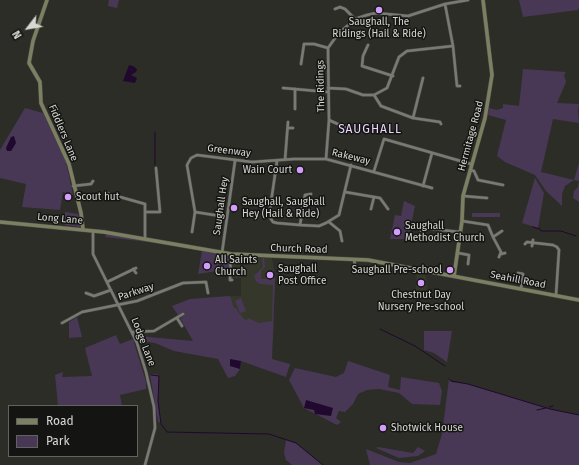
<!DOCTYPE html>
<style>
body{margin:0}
#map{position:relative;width:579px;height:465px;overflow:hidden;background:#2c2d27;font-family:"Fira Sans",sans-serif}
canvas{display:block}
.legend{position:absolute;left:8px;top:405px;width:130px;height:52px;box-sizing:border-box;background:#141512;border:1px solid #62635f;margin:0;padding:5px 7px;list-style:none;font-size:12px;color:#d7d7d3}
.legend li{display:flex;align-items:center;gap:8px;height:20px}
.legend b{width:20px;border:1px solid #62635f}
.north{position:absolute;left:8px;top:8px;width:40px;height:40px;-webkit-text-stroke:3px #141512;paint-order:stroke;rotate:239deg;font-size:11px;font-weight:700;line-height:16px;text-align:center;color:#d7d7d3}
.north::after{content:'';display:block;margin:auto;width:14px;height:18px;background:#d7d7d3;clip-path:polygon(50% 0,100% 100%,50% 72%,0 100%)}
</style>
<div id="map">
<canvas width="579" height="465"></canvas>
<ul class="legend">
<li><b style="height:5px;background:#7c7f61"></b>Road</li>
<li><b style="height:11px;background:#483855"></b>Park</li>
</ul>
<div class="north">N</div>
</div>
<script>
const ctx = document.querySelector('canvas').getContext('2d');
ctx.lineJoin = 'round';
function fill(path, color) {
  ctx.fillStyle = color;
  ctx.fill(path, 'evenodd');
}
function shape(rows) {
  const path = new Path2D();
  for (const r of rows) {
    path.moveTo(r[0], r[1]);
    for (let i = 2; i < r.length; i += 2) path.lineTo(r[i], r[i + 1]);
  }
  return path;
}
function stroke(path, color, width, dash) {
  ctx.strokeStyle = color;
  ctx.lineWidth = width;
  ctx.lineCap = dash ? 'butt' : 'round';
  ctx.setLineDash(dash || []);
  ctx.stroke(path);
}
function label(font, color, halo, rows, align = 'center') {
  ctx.font = font + ' "Fira Sans",sans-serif';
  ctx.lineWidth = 3;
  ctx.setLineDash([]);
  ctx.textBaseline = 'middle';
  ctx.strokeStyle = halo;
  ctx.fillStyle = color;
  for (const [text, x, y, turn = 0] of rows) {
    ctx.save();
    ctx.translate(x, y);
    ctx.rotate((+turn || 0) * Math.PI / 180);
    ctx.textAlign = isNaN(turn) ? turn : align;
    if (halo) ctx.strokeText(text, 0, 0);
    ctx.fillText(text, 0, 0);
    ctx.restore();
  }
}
fill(shape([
 [232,256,272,258,275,279,273,342,210,297,241,296,241,278,232,278],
 [417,271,426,273,427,291,420,292,420,297,415,296]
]), '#35372b');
fill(shape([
 [109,0,119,0,117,8,108,6],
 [519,0,579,0,579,8,578,10,523,17],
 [523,69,566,72,564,75,566,82,557,103,579,104,578,110,579,123,553,119,541,172,574,180,579,163,579,202,573,198,574,191,578,187,579,181,574,180,565,186,562,194,562,206,546,191,535,175,505,162,497,156,506,120,488,115,489,108,497,110,503,108,503,104,519,106],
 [25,108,43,113,66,162,73,195,63,192,60,210,22,207,26,184,0,178,0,150],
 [535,178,544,193,538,228,522,223],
 [404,201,415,206,408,239,390,239,395,215,401,216],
 [65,212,78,214,81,226,79,227,65,225],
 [472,213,500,213,500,217,472,217],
 [106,235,120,235,165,244,105,237],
 [202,251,229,255,229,269,198,274],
 [264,258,265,267,261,271,261,279,274,279,272,258,275,279,272,359,290,364,286,377,241,361,240,369,235,376,228,378,218,359,174,351,155,343,137,340,138,336,193,341,180,318,184,316,182,313,178,315,172,306,190,299,230,296,234,308,236,308,239,313,246,321,248,318,259,323,272,321,273,285,260,284,256,281,254,276,263,267,262,259],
 [241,298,246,311,240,313,235,301],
 [77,317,82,337,69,338,69,322],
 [424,331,452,331,447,362,434,353,424,350],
 [116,335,120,344,133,339,146,382,146,389,120,395,122,406,58,406,55,375,63,372,62,377,92,376,85,348],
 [348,361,390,375,388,387,400,390,401,377,439,383,442,391,440,405,412,404,399,393,379,389,367,390,358,394,353,404,345,412,339,411,336,418,341,422,337,425,304,408,289,380,295,368,336,377,344,373],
 [156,374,159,376,158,401,161,424,158,421,150,375],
 [449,379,451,382,468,384,550,409,579,415,579,465,370,465,366,449,399,462,410,463,436,454,442,434],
 [286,440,296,443,323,465,292,465,286,460,284,453],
 [378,447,413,453,418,447,425,451,418,456,399,458,376,448]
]), '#483855');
fill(shape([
 [129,65,133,66,137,69,136,72,131,75,137,78,135,83,123,81],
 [14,136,16,143,11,151,7,151,6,148,11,137],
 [230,359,241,361,240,369,230,366],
 [306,400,333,408,331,416,315,414,314,410,304,408]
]), '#20082f');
stroke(shape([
 [155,132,155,165],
 [533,227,540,229,541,231,561,231,576,236],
 [380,329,415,346,445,366],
 [151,375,159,376,158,401,161,424,167,432,269,434,296,443,323,465],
 [449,379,451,381,468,384,550,409,579,415],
 [549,407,553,406],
 [537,410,546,408]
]), '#20082f', 1);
const street = shape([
 [445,4,453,46,457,86,460,86],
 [335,9,340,7,345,9,355,19],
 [368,45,363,56,362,66,393,76],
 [301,64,304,44,314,44,328,48],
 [283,88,328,92],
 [328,88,346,89,363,95,374,95,387,88,399,57,407,51,453,46],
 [295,89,295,109],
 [374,95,381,106,413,118,440,122,441,124],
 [413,118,423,78],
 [329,120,355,132,357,130],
 [288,128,293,128],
 [326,159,329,120,328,48,338,34,355,19,367,15,376,13,408,16,445,4,468,0],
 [285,160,288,122],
 [277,161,269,216,273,222,277,223,300,225,319,226,326,223,339,215,351,165],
 [470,170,474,171,478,180,503,185],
 [374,171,384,139,471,164],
 [73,186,91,184,93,181],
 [423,186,432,153],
 [345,192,380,198,388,209],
 [106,193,145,204,145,238],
 [463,196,487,198],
 [371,209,374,197],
 [146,212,160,212,156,168],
 [195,212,227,217],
 [462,221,488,225,493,237,502,231],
 [329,222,340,231,342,241],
 [300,225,305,195,311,194],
 [93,231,93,254,137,343,146,372,154,407,155,428,145,465],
 [192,232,195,212,187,165,191,158,197,155,252,162,294,159,326,159,432,188],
 [421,233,422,228,460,232],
 [493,237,501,252,499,257],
 [525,244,527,242,553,245,557,247,559,250,556,295],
 [532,246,533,240],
 [222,253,235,161],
 [458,253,469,255,468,264],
 [231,254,230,280,232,280],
 [501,254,505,253],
 [354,260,356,269],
 [133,269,136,273],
 [518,273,523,274,521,289],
 [107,282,136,268],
 [86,293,94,296,111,290],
 [177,318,182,326],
 [62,323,82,312,137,301,183,283,206,282,208,293],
 [132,332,154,331,183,314]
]);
const secondary = shape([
 [47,0,33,41,29,63,40,82,41,103,69,164,81,213,83,229],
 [0,222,104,232,231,254,368,260,579,300],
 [454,276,462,221,463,196,485,118,492,75,483,0]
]);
stroke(street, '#4b4b47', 3.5);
stroke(secondary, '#4b4b47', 4.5);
stroke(street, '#797a73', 2.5);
stroke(secondary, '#7c7f61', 3.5);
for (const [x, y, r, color] of [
 [379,10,4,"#d39cfd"],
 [300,170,4,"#d39cfd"],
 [68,197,4,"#d39cfd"],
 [234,208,4,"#d39cfd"],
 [397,232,4,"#d39cfd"],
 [207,266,4,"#d39cfd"],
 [450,270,4,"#d39cfd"],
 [270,275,4,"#d39cfd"],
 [421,283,4,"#d39cfd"],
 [383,428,4,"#d39cfd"]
]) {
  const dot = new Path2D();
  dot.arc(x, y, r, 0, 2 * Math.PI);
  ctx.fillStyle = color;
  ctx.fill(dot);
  stroke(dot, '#141512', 1.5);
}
label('10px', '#d7d7d3', '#141512', [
 ["Saughall, The",379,22,"center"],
 ["Ridings (Hail & Ride)",379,34,"center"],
 ["Wain Court",292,170,"right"],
 ["Scout hut",76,197],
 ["Saughall, Saughall",242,202],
 ["Hey (Hail & Ride)",242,214],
 ["Saughall",405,226],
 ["Methodist Church",405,238],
 ["All Saints",215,260],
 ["Church",215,272],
 ["Saughall",278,269],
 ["Post Office",278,281],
 ["Saughall Pre-school",442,270,"right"],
 ["Chestnut Day",421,295,"center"],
 ["Nursery Pre-school",421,307,"center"],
 ["Shotwick House",391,428]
], 'left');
label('10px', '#d7d7d3', '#141512', [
 ["The Ridings",321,86,-91],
 ["Fiddlers Lane",63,133,67],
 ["Hermitage Road",471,136,-75],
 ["Greenway",229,151,7],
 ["Rakeway",351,157,14],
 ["Saughall Hey",221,206,-82],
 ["Long Lane",60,219,5],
 ["Church Road",299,249,2],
 ["Seahill Road",518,280,11],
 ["Parkway",136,292,-18],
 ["Lodge Lane",143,342,69]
]);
ctx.letterSpacing = '1px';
label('12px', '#ecd6ff', '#141512', [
 ["SAUGHALL",370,130]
]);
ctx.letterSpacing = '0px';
</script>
